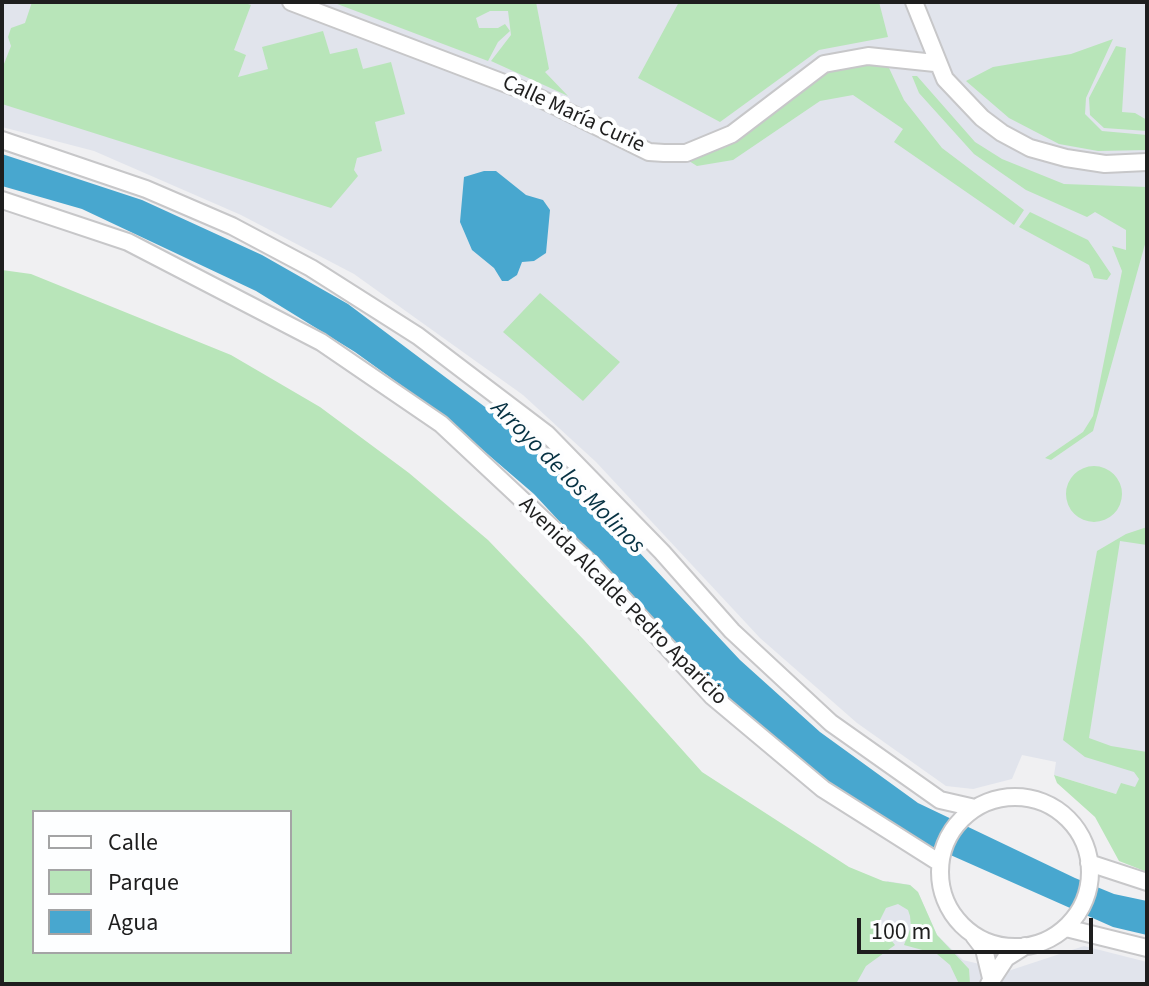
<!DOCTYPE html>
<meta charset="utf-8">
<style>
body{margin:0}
#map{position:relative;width:1149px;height:986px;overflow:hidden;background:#f0f0f2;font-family:"Source Sans 3",sans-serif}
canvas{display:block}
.frame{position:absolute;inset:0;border:4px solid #1e1e1e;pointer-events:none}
.legend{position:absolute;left:32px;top:810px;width:260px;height:144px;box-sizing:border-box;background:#fdfeff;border:2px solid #a4a4a5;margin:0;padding:10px 14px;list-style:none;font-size:24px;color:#1e1e1e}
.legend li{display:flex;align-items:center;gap:16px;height:40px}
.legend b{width:40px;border:2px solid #a4a4a5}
.scale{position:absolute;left:857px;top:918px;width:236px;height:36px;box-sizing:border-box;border:4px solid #1e1e1e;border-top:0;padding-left:10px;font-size:24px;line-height:28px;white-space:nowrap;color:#1e1e1e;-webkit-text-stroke:6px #fdfeff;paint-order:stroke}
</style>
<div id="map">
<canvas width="1149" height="986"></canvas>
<div class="frame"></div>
<ul class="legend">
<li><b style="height:10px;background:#fff"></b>Calle</li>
<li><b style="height:22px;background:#b8e5b9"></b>Parque</li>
<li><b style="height:22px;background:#48a7cf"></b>Agua</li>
</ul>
<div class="scale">100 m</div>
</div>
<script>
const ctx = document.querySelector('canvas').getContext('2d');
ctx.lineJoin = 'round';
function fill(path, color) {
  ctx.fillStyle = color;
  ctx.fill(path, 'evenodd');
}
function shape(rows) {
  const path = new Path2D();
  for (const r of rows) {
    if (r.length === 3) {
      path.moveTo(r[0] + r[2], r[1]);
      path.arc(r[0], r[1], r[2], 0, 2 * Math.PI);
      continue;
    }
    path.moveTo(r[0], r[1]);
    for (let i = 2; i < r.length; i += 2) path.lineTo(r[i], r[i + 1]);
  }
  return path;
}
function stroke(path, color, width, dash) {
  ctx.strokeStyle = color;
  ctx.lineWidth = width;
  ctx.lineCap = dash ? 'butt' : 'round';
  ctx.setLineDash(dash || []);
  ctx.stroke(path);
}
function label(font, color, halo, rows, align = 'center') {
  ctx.font = font + ' "Source Sans 3",sans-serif';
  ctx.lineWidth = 8;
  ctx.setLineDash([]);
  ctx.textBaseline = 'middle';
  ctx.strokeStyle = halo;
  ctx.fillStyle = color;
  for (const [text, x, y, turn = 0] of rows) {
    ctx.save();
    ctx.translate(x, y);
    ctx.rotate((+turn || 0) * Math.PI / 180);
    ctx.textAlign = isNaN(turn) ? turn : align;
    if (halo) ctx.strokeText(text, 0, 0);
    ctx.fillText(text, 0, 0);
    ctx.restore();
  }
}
fill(shape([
 [2,2,1147,2,1147,793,1122,784,1116,794,1054,775,1056,762,1022,755,1012,779,973,789,946,786,857,723,760,638,596,462,523,395,354,274,241,215,94,151,2,127],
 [887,881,910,885,918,892,937,935,963,960,1008,971,1084,946,1147,962,1147,984,856,984]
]), '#e1e4ec');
fill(shape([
 [32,2,242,2,251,5,234,50,246,55,238,77,268,69,262,47,323,31,330,54,357,48,363,69,391,62,405,114,375,122,382,151,357,158,354,170,358,176,331,208,2,104,2,69,11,46,8,37,11,28,25,23],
 [332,2,536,2,549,69,545,72,568,96,491,61,511,35,508,11,490,11,476,18,479,28,498,28,505,24,510,31,498,42,488,61],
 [679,2,879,2,888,37,819,50,720,122,638,78],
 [1113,39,1086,98,1085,114,1102,131,1147,135,1147,150,1098,151,1059,144,1009,118,966,81,993,67,1071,54],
 [1116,46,1126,48,1122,112,1135,113,1147,120,1147,131,1104,128,1090,115,1089,98],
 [871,63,889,68,904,100,942,148,1024,210,1014,225,894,142,903,129,853,95,820,101,733,160,697,166,689,161,726,147,745,135,828,72,848,65],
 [912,76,917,76,975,142,1002,159,1064,184,1147,187,1147,237,1093,431,1051,460,1045,458,1083,432,1093,416,1122,271,1112,246,1126,250,1126,230,1095,212,1087,217,1026,190,974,154,919,93],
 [1030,212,1088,240,1111,274,1107,280,1094,278,1089,265,1019,227],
 [2,270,31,274,231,355,320,407,409,473,488,540,584,640,702,772,849,867,883,881,910,885,918,892,937,935,969,969,970,984,959,984,950,965,937,954,904,945,911,927,910,916,908,910,898,904,886,908,878,924,895,945,866,966,856,984,2,984],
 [34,812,290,812,290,952,34,952],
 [540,293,620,362,583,401,503,332],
 [1094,494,28],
 [1147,527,1147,545,1120,541,1089,738,1111,746,1147,752,1147,872,1119,861,1095,817,1057,783,1054,775,1116,794,1121,783,1135,787,1139,779,1134,772,1085,757,1063,740,1097,551,1126,534]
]), '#b8e5b9');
fill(shape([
 [2,154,142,200,262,255,348,304,513,428,608,519,740,660,820,732,918,803,1075,878,1114,894,1147,901,1147,935,1113,927,894,830,843,795,760,729,677,648,534,494,441,414,355,352,256,291,82,209,2,186],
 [484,171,496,171,526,195,543,200,550,210,546,253,534,261,522,262,517,275,508,281,502,281,494,268,472,250,460,222,464,177]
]), '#48a7cf');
const tertiary = shape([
 [291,2,525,91,649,152,664,153,686,153,732,134,824,64,868,56,935,63],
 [914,2,945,79,982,118,1002,133,1030,148,1066,158,1105,164,1147,162],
 [2,140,146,189,232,226,311,268,418,336,547,434,662,552,732,631,831,723,940,800,975,808],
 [2,200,128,242,321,342,441,424,594,567,712,696,823,789,940,863],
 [1015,872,75],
 [1089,863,1147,882],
 [1066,928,1147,948],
 [974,936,984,949,991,978],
 [989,984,1006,958,1025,946]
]);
stroke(tertiary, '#c7c7c9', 20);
stroke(tertiary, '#fff', 16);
label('22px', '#1e1e1e', '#fdfeff', [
 ["Calle María Curie",573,115,25],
 ["Avenida Alcalde Pedro Aparicio",622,602,45]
]);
label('italic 24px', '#063243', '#fdfeff', [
 ["Arroyo de los Molinos",567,478,45]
]);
</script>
